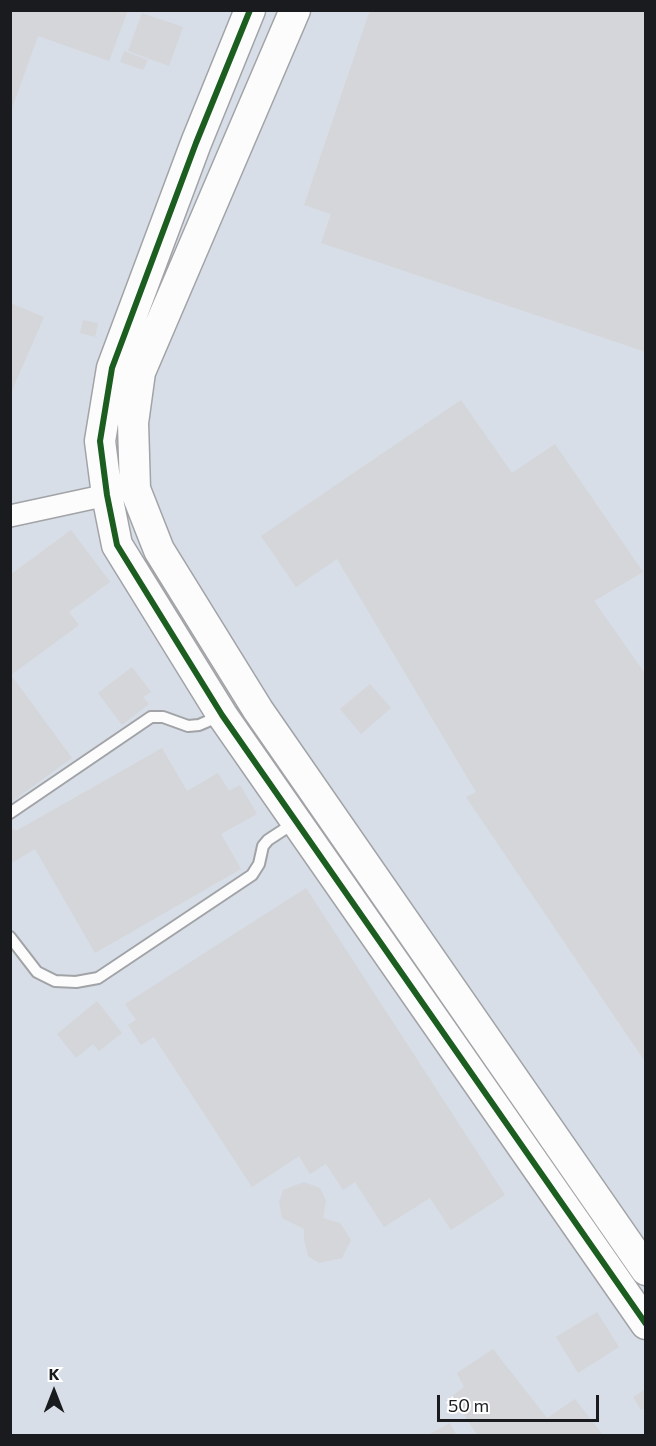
<!DOCTYPE html>
<style>
body{margin:0}
#map{position:relative;width:656px;height:1446px;overflow:hidden;background:#eaedf1;font-family:Commissioner,sans-serif}
canvas{display:block}
.frame{position:absolute;inset:0;border:12px solid #1a1b1e;pointer-events:none}
.north{position:absolute;left:24px;top:1362px;width:60px;height:60px;-webkit-text-stroke:4px #fff;paint-order:stroke;rotate:0deg;font-size:16px;font-weight:700;line-height:24px;text-align:center;color:#1a1b1e}
.north::after{content:'';display:block;margin:auto;width:21px;height:27px;background:#1a1b1e;clip-path:polygon(50% 0,100% 100%,50% 72%,0 100%)}
.scale{position:absolute;left:437px;top:1395px;width:162px;height:27px;box-sizing:border-box;border:3px solid #1a1b1e;border-top:0;padding-left:8px;font-size:18px;line-height:21px;white-space:nowrap;color:#1a1b1e;-webkit-text-stroke:4px #fff;paint-order:stroke}
</style>
<div id="map">
<canvas width="656" height="1446"></canvas>
<div class="frame"></div>
<div class="north">K</div>
<div class="scale">50 m</div>
</div>
<script>
const ctx = document.querySelector('canvas').getContext('2d');
ctx.lineJoin = 'round';
function fill(path, color) {
  ctx.fillStyle = color;
  ctx.fill(path, 'evenodd');
}
function shape(rows) {
  const path = new Path2D();
  for (const r of rows) {
    path.moveTo(r[0], r[1]);
    for (let i = 2; i < r.length; i += 2) path.lineTo(r[i], r[i + 1]);
  }
  return path;
}
function stroke(path, color, width, dash) {
  ctx.strokeStyle = color;
  ctx.lineWidth = width;
  ctx.lineCap = dash ? 'butt' : 'round';
  ctx.setLineDash(dash || []);
  ctx.stroke(path);
}
fill(shape([
 [11,11,645,11,645,1435,11,1435]
]), '#d7dee7');
fill(shape([
 [10,10,128,10,109,61,38,36,11,111],
 [370,10,646,10,646,352,321,243,331,214,304,205],
 [142,13,183,27,169,66,128,51],
 [124,51,148,60,143,70,120,62],
 [10,303,44,317,10,395],
 [83,320,98,323,95,337,80,333],
 [461,400,512,473,555,444,643,572,594,601,646,675,646,1063,466,797,476,792,337,559,296,587,261,536],
 [71,530,110,582,69,612,79,625,11,675,72,758,10,803,10,575],
 [132,667,151,692,143,697,149,704,122,725,98,693],
 [370,684,391,708,361,734,340,709],
 [162,748,187,791,218,773,229,791,240,785,257,814,221,834,241,869,95,953,35,849,10,864,10,831,14,829,16,831],
 [306,888,505,1195,451,1230,430,1198,384,1227,355,1182,343,1190,326,1164,310,1174,299,1156,252,1187,154,1037,141,1045,128,1025,136,1020,125,1004],
 [97,1001,122,1033,99,1051,93,1044,76,1058,57,1034],
 [304,1182,320,1188,326,1201,323,1218,340,1223,351,1240,342,1258,319,1263,308,1256,304,1240,304,1229,282,1218,279,1202,283,1190],
 [597,1312,619,1347,578,1373,556,1337],
 [493,1349,547,1418,575,1399,602,1434,600,1436,478,1436,452,1396,464,1387,457,1373],
 [646,1389,646,1407,641,1410,633,1397],
 [450,1423,457,1436,426,1436]
]), '#d5d6da');
const lane = shape([
 [10,813,151,717,163,717,188,726,199,725,220,716],
 [10,937,37,972,55,981,76,982,98,978,252,875,259,864,263,846,268,840,294,823]
]);
const street = shape([
 [10,516,107,495]
]);
const secondary = shape([
 [250,10,196,143,112,368,100,441,107,495,117,545,222,715,646,1324],
 [295,10,140,372,133,423,135,489,159,550,258,710,646,1270]
]);
stroke(lane, '#a1a3a6', 14);
stroke(street, '#a1a3a6', 24);
stroke(secondary, '#a1a3a6', 33);
stroke(lane, '#fcfcfd', 10);
stroke(street, '#fcfcfd', 21);
stroke(secondary, '#fcfcfd', 30);
stroke(shape([
 [250,10,196,143,112,368,100,441,107,495,117,545,222,715,646,1324]
]), '#1b5e20', 6);
</script>
